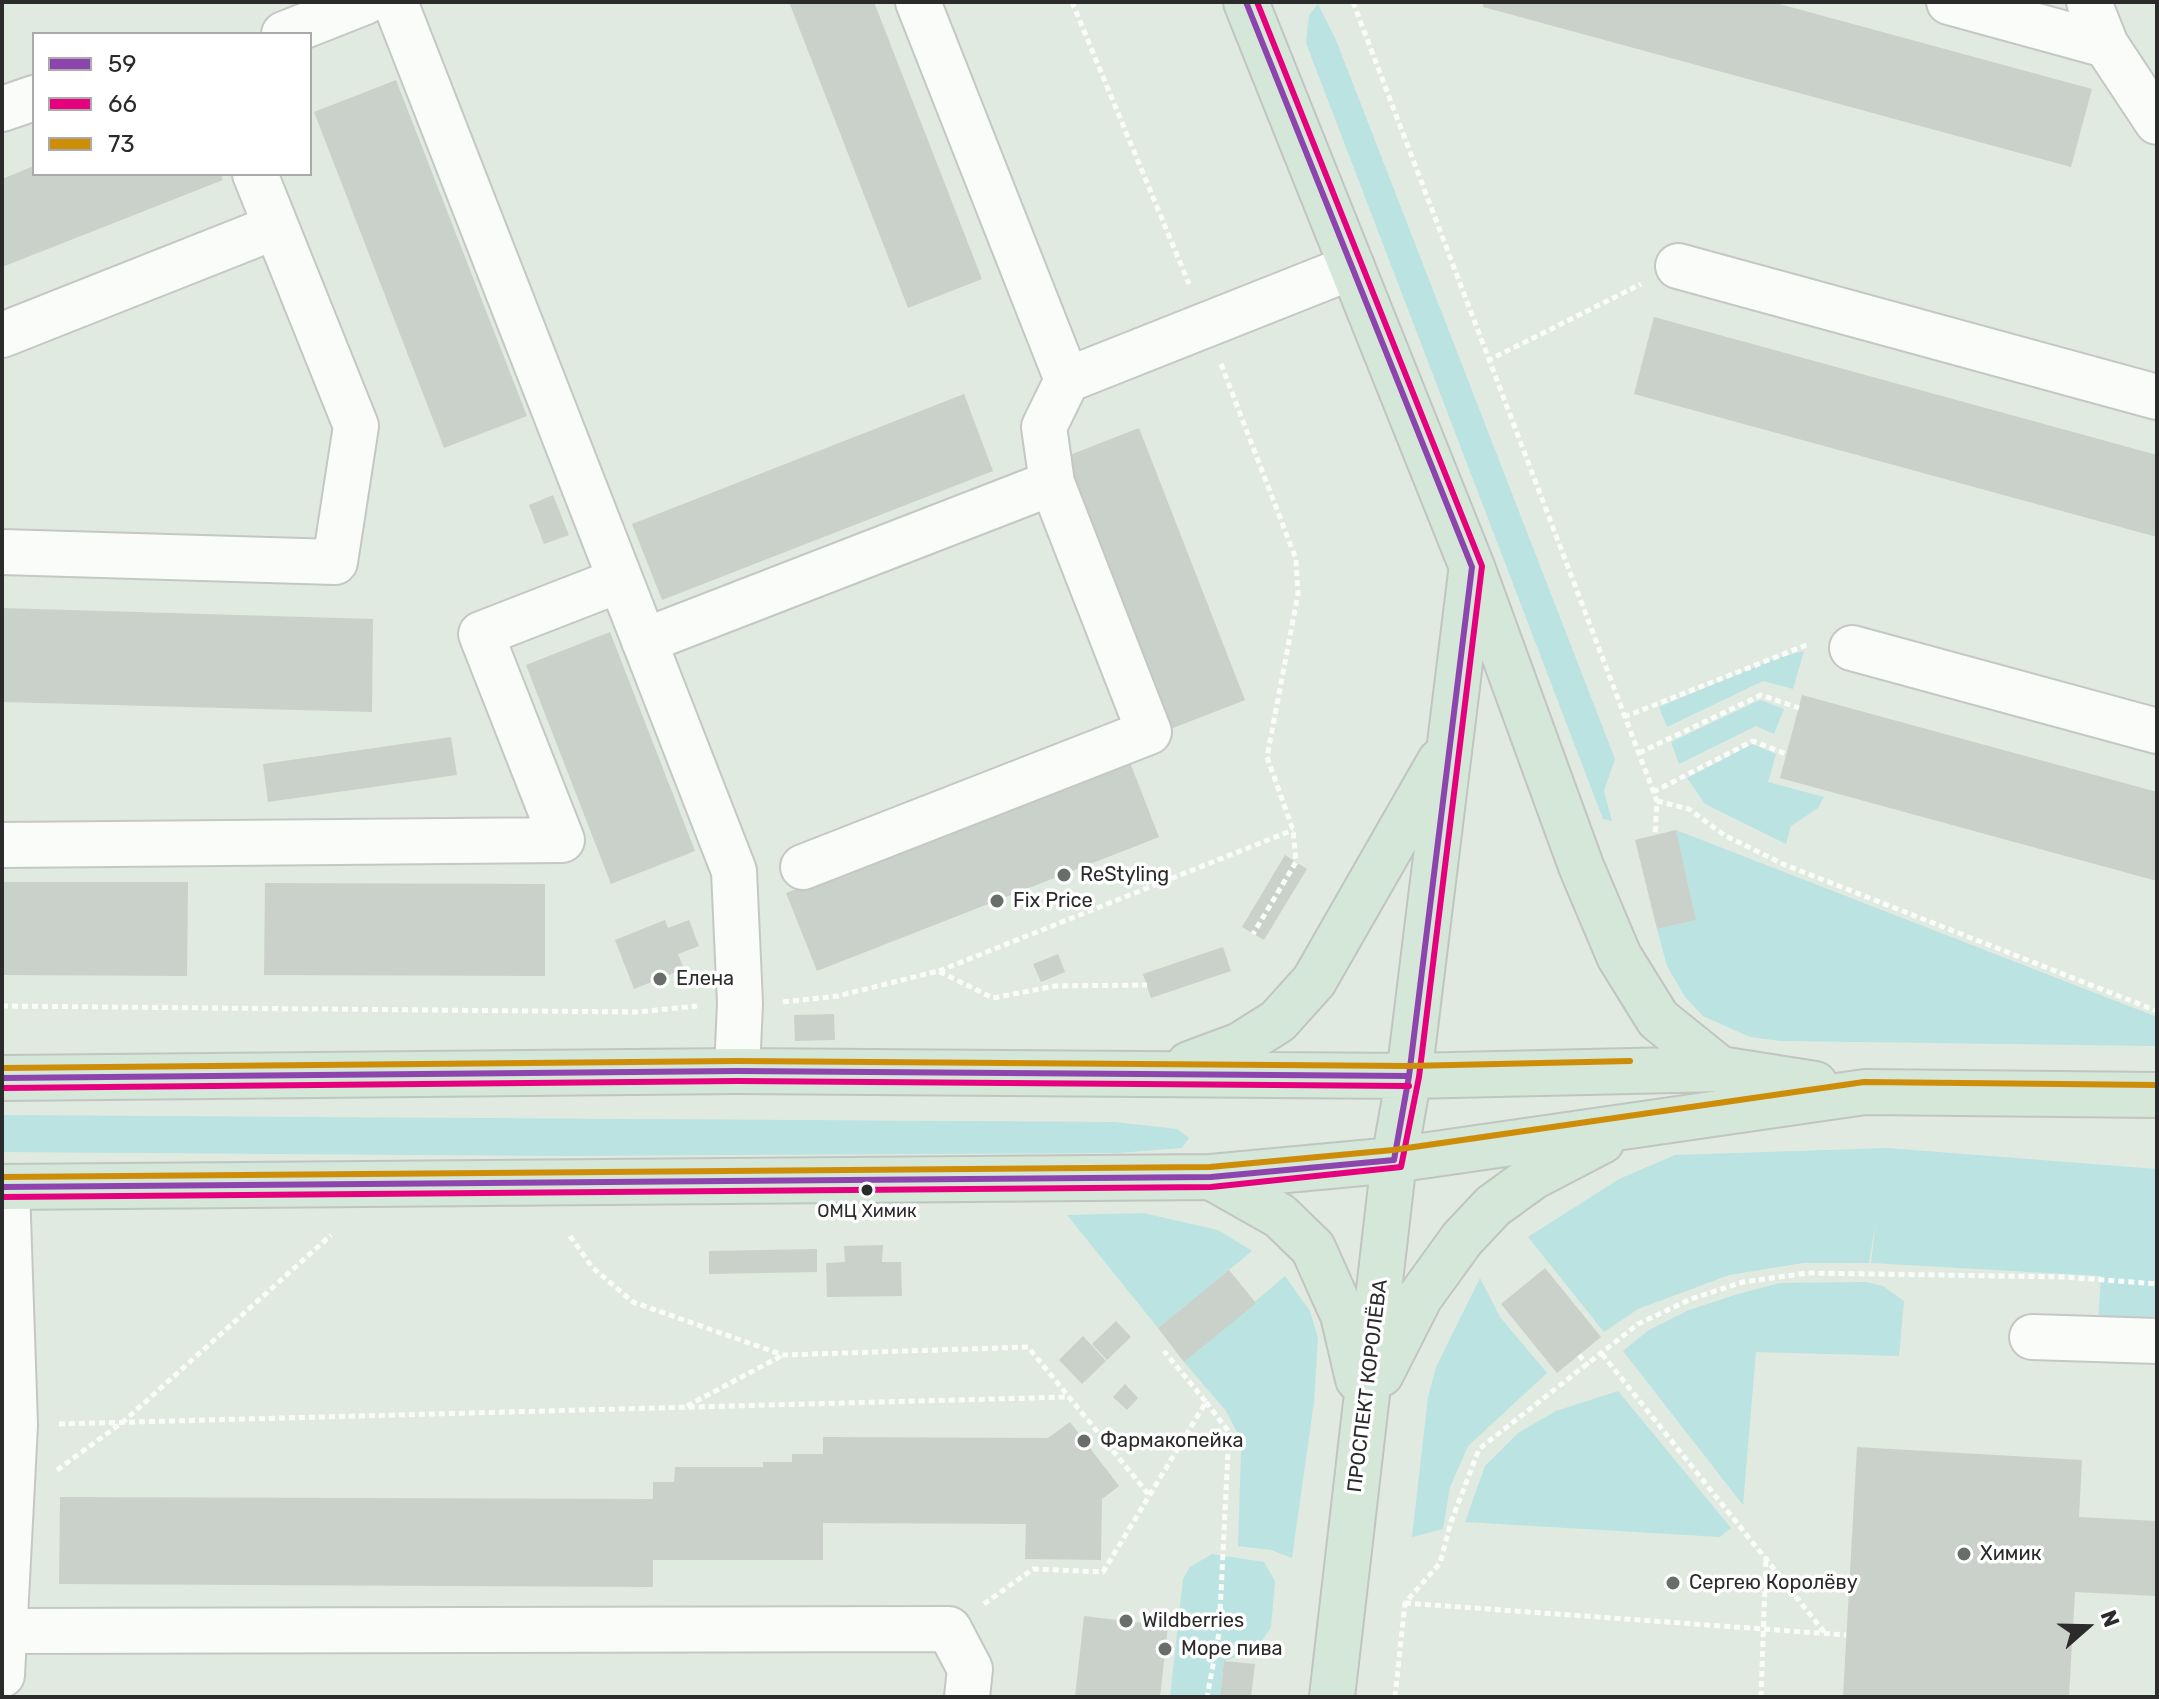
<!DOCTYPE html>
<meta charset="utf-8">
<style>
body{margin:0}
#map{position:relative;width:2159px;height:1699px;overflow:hidden;background:#e0eae0;font-family:Rubik,sans-serif}
canvas{display:block}
.frame{position:absolute;inset:0;border:4px solid #2b2b2b;pointer-events:none}
.legend{position:absolute;left:32px;top:32px;width:280px;height:144px;box-sizing:border-box;background:#fff;border:2px solid #aaa;margin:0;padding:10px 14px;list-style:none;font-size:24px;color:#2b2b2b}
.legend li{display:flex;align-items:center;gap:16px;height:40px}
.legend b{width:40px;border:2px solid #aaa}
.north{position:absolute;left:2047px;top:1587px;width:80px;height:80px;-webkit-text-stroke:6px #fff;paint-order:stroke;rotate:70deg;font-size:22px;font-weight:700;line-height:32px;text-align:center;color:#2b2b2b}
.north::after{content:'';display:block;margin:auto;width:28px;height:36px;background:#2b2b2b;clip-path:polygon(50% 0,100% 100%,50% 72%,0 100%)}
</style>
<div id="map">
<canvas width="2159" height="1699"></canvas>
<div class="frame"></div>
<ul class="legend">
<li><b style="height:10px;background:#8e44ad"></b>59</li>
<li><b style="height:10px;background:#e5007d"></b>66</li>
<li><b style="height:10px;background:#ce8d09"></b>73</li>
</ul>
<div class="north">N</div>
</div>
<script>
const ctx = document.querySelector('canvas').getContext('2d');
ctx.lineJoin = 'round';
function fill(path, color) {
  ctx.fillStyle = color;
  ctx.fill(path, 'evenodd');
}
function shape(rows) {
  const path = new Path2D();
  for (const r of rows) {
    path.moveTo(r[0], r[1]);
    for (let i = 2; i < r.length; i += 2) path.lineTo(r[i], r[i + 1]);
  }
  return path;
}
function stroke(path, color, width, dash) {
  ctx.strokeStyle = color;
  ctx.lineWidth = width;
  ctx.lineCap = dash ? 'butt' : 'round';
  ctx.setLineDash(dash || []);
  ctx.stroke(path);
}
function label(font, color, halo, rows, align = 'center') {
  ctx.font = font + ' Rubik,sans-serif';
  ctx.lineWidth = 7;
  ctx.setLineDash([]);
  ctx.textBaseline = 'middle';
  ctx.strokeStyle = halo;
  ctx.fillStyle = color;
  for (const [text, x, y, turn = 0] of rows) {
    ctx.save();
    ctx.translate(x, y);
    ctx.rotate((+turn || 0) * Math.PI / 180);
    ctx.textAlign = isNaN(turn) ? turn : align;
    if (halo) ctx.strokeText(text, 0, 0);
    ctx.fillText(text, 0, 0);
    ctx.restore();
  }
}
fill(shape([
 [1318,4,1336,40,1615,759,1604,791,1612,821,1603,819,1306,43,1309,15],
 [1804,651,1793,689,1763,681,1667,727,1659,707,1774,659],
 [1760,700,1784,709,1774,734,1756,726,1679,764,1671,742],
 [1752,744,1776,754,1768,782,1824,797,1818,808,1791,826,1786,844,1705,804,1687,778],
 [1676,830,2157,1017,2157,1046,1781,1041,1750,1037,1703,1016,1685,997,1667,966,1657,929,1696,920],
 [2,1115,1115,1122,1177,1129,1189,1138,1182,1148,1118,1153,556,1156,2,1152],
 [1887,1148,2157,1169,2157,1339,2097,1337,2101,1276,1871,1263,1876,1220,1869,1263,1803,1263,1729,1275,1638,1309,1604,1332,1528,1237,1619,1179,1675,1155],
 [1143,1213,1218,1230,1252,1251,1158,1328,1067,1215],
 [1285,1276,1310,1311,1318,1338,1314,1402,1292,1558,1271,1550,1238,1546,1241,1451,1237,1432,1226,1411,1184,1362],
 [1480,1278,1500,1317,1547,1373,1468,1446,1450,1487,1443,1529,1412,1537,1428,1397,1436,1367],
 [1866,1282,1883,1286,1904,1301,1899,1356,1756,1352,1743,1505,1623,1351,1649,1330,1689,1310,1738,1294,1780,1283],
 [1618,1391,1731,1528,1720,1537,1465,1522,1485,1466,1518,1433,1556,1411],
 [1212,1554,1264,1562,1275,1581,1271,1627,1256,1650,1224,1661,1220,1697,1170,1697,1183,1579,1190,1567]
]), '#bae3e2');
fill(shape([
 [789,2,874,2,982,279,908,308],
 [1484,2,1772,2,2092,89,2071,167,1509,14,1483,7],
 [396,80,527,416,444,448,314,112],
 [34,166,34,174,221,174,223,180,2,267,2,179],
 [1654,317,2157,455,2157,537,1634,394],
 [964,394,993,471,662,600,632,524],
 [1139,428,1245,700,1168,730,1062,458],
 [553,495,569,535,544,544,529,505],
 [2,608,373,619,372,712,2,702],
 [610,632,695,851,611,884,526,665],
 [1802,695,2157,792,2157,881,1780,778],
 [451,737,457,775,268,802,263,764],
 [1129,760,1159,837,817,971,786,893],
 [1676,830,1696,920,1657,929,1635,840],
 [1285,855,1307,869,1264,940,1242,927],
 [2,882,188,882,187,976,2,975],
 [265,883,545,884,545,976,264,975],
 [665,920,668,928,689,920,699,946,678,954,684,969,634,989,615,940],
 [1223,947,1231,971,1151,998,1143,974],
 [1058,954,1065,972,1041,982,1033,964],
 [834,1014,835,1040,795,1041,794,1015],
 [883,1245,882,1262,901,1262,902,1296,827,1297,826,1263,845,1262,844,1246],
 [817,1249,817,1272,709,1274,709,1251],
 [1545,1268,1601,1337,1557,1373,1501,1304],
 [1229,1270,1256,1303,1184,1362,1158,1328],
 [1116,1321,1131,1337,1107,1360,1092,1344],
 [1083,1336,1106,1361,1082,1384,1059,1360],
 [1125,1384,1138,1398,1127,1410,1113,1397],
 [1070,1422,1119,1486,1102,1499,1101,1560,1025,1559,1026,1524,823,1523,823,1560,653,1560,653,1587,59,1584,60,1497,653,1499,653,1482,674,1482,675,1467,763,1467,763,1462,792,1462,792,1454,823,1454,823,1437,1048,1438],
 [1857,1447,2082,1460,2079,1517,2157,1521,2157,1596,2075,1592,2069,1697,1843,1697],
 [1084,1616,1168,1626,1160,1697,1075,1697],
 [1224,1661,1255,1664,1251,1697,1220,1697]
]), '#cad0ca');
const minor = shape([
 [395,2,734,871,740,1003,737,1071],
 [918,2,1067,380],
 [1949,2,2106,45],
 [2089,2,2106,45,2157,122],
 [284,34,365,2],
 [2,109,34,98],
 [1678,266,2157,397],
 [2,335,275,227],
 [1052,483,1044,427,1067,380,1352,267],
 [2,552,335,562,356,426,255,174],
 [644,641,1052,483,1149,732,803,867],
 [1852,648,2157,731],
 [2,845,562,840,481,634,620,580],
 [2032,1337,2157,1341],
 [2,1631,949,1629,970,1669,967,1697],
 [2,1675,15,1425,7,1188]
]);
const major = shape([
 [1246,2,1472,567,1581,866,1619,956,1658,1019,1720,1069],
 [1189,1064,1240,1045,1278,1021,1314,981,1440,761],
 [2,1078,737,1071,1409,1076,1720,1069,1815,1084],
 [1211,1177,1280,1216,1313,1248,1343,1315,1358,1379],
 [2,1187,1211,1177,1394,1160,1865,1092,2157,1095],
 [1381,1374,1420,1297,1462,1239,1493,1206,1533,1177,1602,1141],
 [1332,1697,1394,1160,1409,1076,1471,573]
]);
stroke(minor, '#c5c7c5', 48);
stroke(major, '#c1c5c1', 48);
stroke(shape([
 [1072,2,1189,284],
 [1353,2,1657,801,1655,835],
 [1487,361,1641,284],
 [1221,364,1296,559,1298,594,1267,757,1293,830,1296,862,1253,934],
 [1624,717,1809,644],
 [1639,753,1761,695,1799,708],
 [1653,792,1753,741,1786,754],
 [1657,801,1689,809,1724,835,1783,864,2157,1011],
 [939,971,1293,830],
 [783,1002,838,996,938,971,993,998,1055,986,1147,985],
 [2,1006,637,1012,697,1006],
 [570,1236,592,1267,633,1302,783,1355,1028,1347,1150,1496],
 [1602,1354,1825,1633],
 [1579,1355,1588,1366],
 [1206,1402,1229,1432,1219,1633,1207,1697],
 [687,1406,783,1355],
 [59,1424,1068,1397],
 [57,1470,123,1422,331,1235],
 [1405,1603,1846,1635],
 [984,1604,1033,1569,1103,1572,1206,1402,1164,1351],
 [1395,1697,1405,1603,1440,1563,1451,1522,1479,1449,1638,1324,1691,1299,1743,1282,1808,1273,2066,1277,2157,1284],
 [1761,1697,1766,1556]
]), '#fafcfa', 5, [6, 4]);
stroke(minor, '#fafcfa', 44);
stroke(major, '#d4e7d8', 44);
stroke(shape([
 [2,1078,737,1071,1409,1076],
 [2,1187,1211,1177,1394,1160,1409,1076,1472,567,1246,2]
]), '#8e44ad', 6);
stroke(shape([
 [2,1088,737,1081,1409,1086],
 [2,1197,1211,1187,1401,1167,1419,1077,1482,566,1257,2]
]), '#e5007d', 6);
stroke(shape([
 [2,1068,737,1061,1409,1066,1630,1061],
 [2,1177,1210,1167,1393,1150,1864,1082,2157,1085]
]), '#ce8d09', 6);
for (const [x, y, r, color] of [
 [1064,875,8,"#6a6e6a"],
 [997,901,8,"#6a6e6a"],
 [660,979,8,"#6a6e6a"],
 [867,1190,7,"#2b2b2b"],
 [1084,1441,8,"#6a6e6a"],
 [1964,1554,8,"#6a6e6a"],
 [1673,1583,8,"#6a6e6a"],
 [1126,1621,8,"#6a6e6a"],
 [1165,1649,8,"#6a6e6a"]
]) {
  const dot = new Path2D();
  dot.arc(x, y, r, 0, 2 * Math.PI);
  ctx.fillStyle = color;
  ctx.fill(dot);
  stroke(dot, '#fff', 3);
}
label('18px', '#2b2b2b', '#fff', [
 ["ОМЦ Химик",867,1212]
]);
label('20px', '#2b2b2b', '#fff', [
 ["ReStyling",1080,875],
 ["Fix Price",1013,901],
 ["Елена",676,979],
 ["Фармакопейка",1100,1441],
 ["Химик",1980,1554],
 ["Сергею Королёву",1689,1583],
 ["Wildberries",1142,1621],
 ["Море пива",1181,1649]
], 'left');
label('20px', '#2b2b2b', '#fff', [
 ["ПРОСПЕКТ КОРОЛЁВА",1368,1386,-83]
]);
</script>
